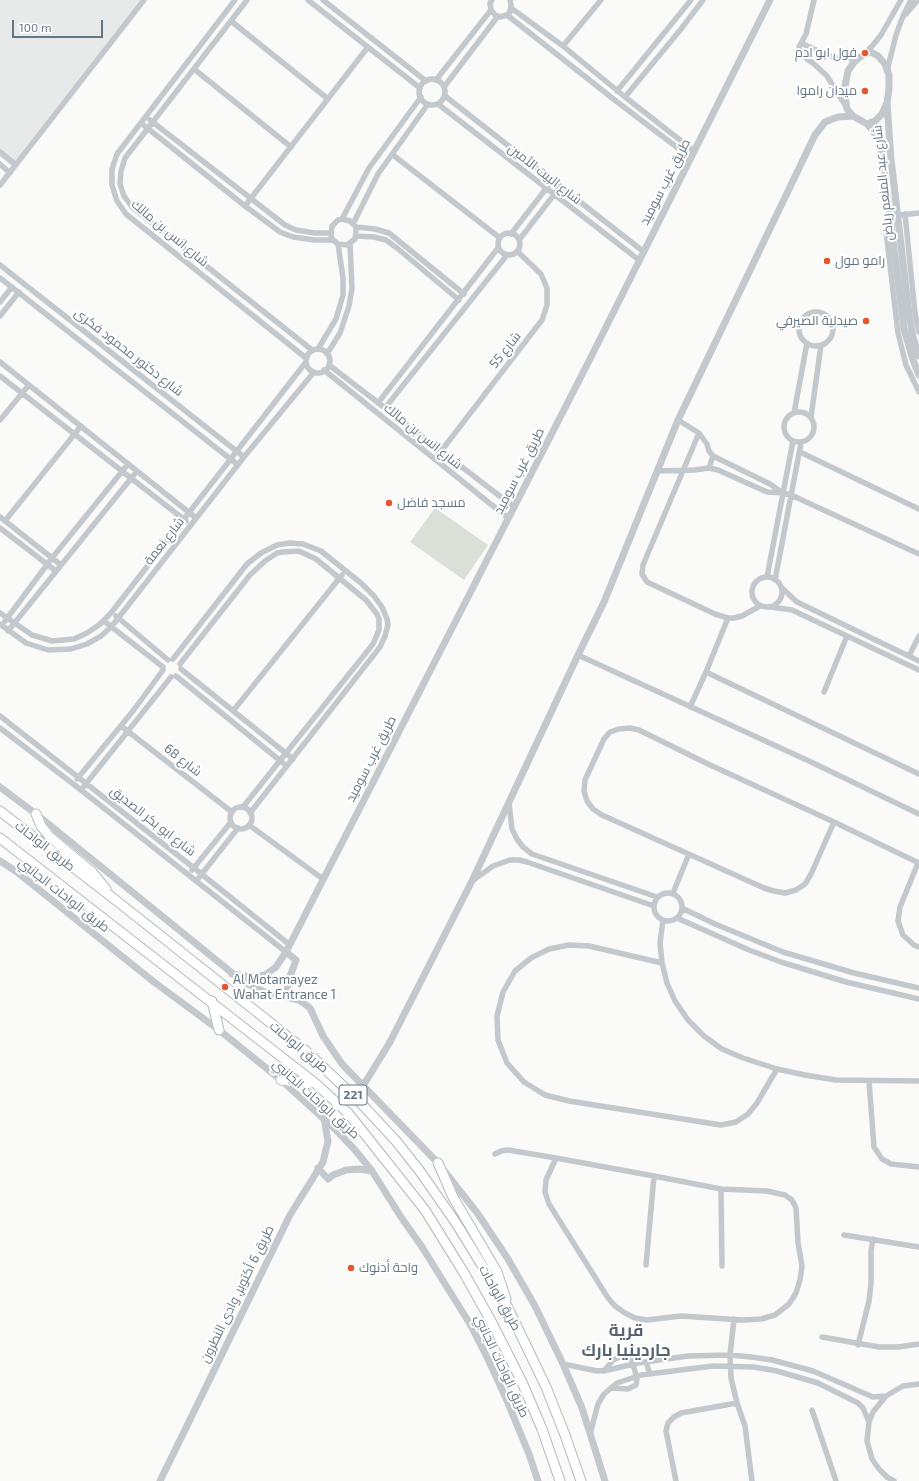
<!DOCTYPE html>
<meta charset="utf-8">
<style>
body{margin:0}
#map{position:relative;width:919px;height:1481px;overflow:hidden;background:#fafaf8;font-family:"Exo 2",sans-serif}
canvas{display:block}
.scale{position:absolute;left:12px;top:20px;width:91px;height:18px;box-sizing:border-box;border:2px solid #657683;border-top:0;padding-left:5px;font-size:12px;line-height:14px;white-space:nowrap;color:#657683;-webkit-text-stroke:3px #fff;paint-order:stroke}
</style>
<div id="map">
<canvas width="919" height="1481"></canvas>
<div class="scale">100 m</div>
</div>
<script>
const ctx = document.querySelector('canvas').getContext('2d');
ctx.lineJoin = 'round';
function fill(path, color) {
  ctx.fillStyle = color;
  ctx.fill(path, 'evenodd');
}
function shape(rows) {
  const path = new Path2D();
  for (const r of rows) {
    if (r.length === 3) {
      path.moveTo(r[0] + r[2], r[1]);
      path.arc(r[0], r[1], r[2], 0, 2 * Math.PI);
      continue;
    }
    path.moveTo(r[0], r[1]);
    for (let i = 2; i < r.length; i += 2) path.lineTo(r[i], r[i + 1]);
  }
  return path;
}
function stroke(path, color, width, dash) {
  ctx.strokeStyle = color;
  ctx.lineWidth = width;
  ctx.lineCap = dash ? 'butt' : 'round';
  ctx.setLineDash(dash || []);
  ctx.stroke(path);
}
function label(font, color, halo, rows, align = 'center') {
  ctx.font = font + ' "Exo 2",Cairo,sans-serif';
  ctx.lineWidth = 4;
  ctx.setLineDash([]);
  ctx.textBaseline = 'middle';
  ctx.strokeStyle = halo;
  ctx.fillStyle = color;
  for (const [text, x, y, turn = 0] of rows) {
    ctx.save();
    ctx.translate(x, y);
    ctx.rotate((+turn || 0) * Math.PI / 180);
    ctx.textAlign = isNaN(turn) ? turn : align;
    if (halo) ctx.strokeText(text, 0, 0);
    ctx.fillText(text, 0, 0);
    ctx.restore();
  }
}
fill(shape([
 [0,0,141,0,11,166,0,157]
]), '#e8e9e9');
fill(shape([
 [435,508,488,545,464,580,410,542]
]), '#dadfd7');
const trunk = shape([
 [0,811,108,894,306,1051,358,1100,396,1141,419,1170,456,1223,507,1306,546,1387,565,1435,581,1481],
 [36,814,41,826,50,837,92,872,106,889],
 [0,838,315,1083,348,1113,425,1210,464,1273,491,1321,522,1382,542,1429,560,1481],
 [212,1001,219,1030],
 [281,1080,315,1083],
 [438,1163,453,1197,497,1272,506,1299]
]);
stroke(trunk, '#b4b9bd', 11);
stroke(shape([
 [235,0,117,154,112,169,112,185,117,201,126,214,306,358],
 [247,0,125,158,121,171,120,184,124,196,132,207,312,350],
 [308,0,420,88],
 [323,0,426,81],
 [492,0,490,3,491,10,495,15,500,17,507,15,510,12,511,5,510,0],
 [814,0,806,34,799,47,800,52,803,56,814,64,827,76,845,105],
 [511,8,563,46,625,97,694,151],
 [507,15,616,101,691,158],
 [905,15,918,0],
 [231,21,328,99],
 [801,43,826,55,841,58,857,59],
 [563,46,601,0],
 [864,54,873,45,881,35,901,0],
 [194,69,291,147],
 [887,71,896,35,903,16,911,0],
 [432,92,13],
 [436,80,491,10],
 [444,87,498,16],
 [617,91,691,0],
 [445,96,644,252],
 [625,97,681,29,703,0],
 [438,104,639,260],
 [150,120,285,225,296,230,315,233,331,233],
 [141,123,245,206,280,232,293,237,314,240,333,240],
 [0,152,16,165],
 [393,155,500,238],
 [0,164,10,173],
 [0,185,144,0],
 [245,206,368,47],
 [905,214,915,313,919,332],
 [890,216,919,213],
 [342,219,369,168,421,97],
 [891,222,887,228,886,231,898,333,906,365,919,392],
 [353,224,378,174,428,104],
 [356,227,356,231,355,239,347,245,338,244,333,240,331,236,332,226,338,220,342,219,350,221,356,227,375,229,389,233,464,294],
 [509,244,11],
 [511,234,552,181],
 [356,236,374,237,386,240,397,248,459,300],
 [519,240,560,187],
 [0,265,244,457],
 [0,278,238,465],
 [0,302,12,287],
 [816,329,17],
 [0,316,19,292],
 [318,349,336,319,343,295,343,278,338,244],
 [318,361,12],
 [327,354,340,333,349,306,352,288,350,243],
 [0,362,196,518],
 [329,365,514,507],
 [324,370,508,518],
 [0,376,186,521],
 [378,403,498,248],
 [385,408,507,255],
 [799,427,15],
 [794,413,807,343],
 [811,417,821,345],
 [0,420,29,385],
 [678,420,699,433,707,444,709,451,713,456,770,484,783,493],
 [699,433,643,565,642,574,647,582,715,614,728,618,734,618,742,616,760,606],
 [800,452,919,509],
 [435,459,542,320,547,305,547,288,541,274,517,251],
 [709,468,713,456],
 [657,471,694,470,709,468,718,470,767,492,783,493,791,495,919,554],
 [0,517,61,565],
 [5,521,81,426],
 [0,528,56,571],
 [767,592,15],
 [767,577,793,441],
 [775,580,801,443],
 [782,588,797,602,919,661],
 [771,607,792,610,919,670],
 [0,613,32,635,52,641,74,639,87,633,99,625,111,613,306,362],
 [116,616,168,660],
 [5,621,52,558,128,464],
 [104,621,163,667],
 [0,624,26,643,48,650,71,649,87,644,101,636,112,626,244,457,314,372],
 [8,631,137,471],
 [578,655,811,762,919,814],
 [909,656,919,636],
 [173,659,247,564,261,553,277,545,290,543,303,544,321,551,361,583,374,596,382,607,387,619,388,625,385,636,380,647,250,813],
 [180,664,250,575,265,561,277,553,283,552,299,551,316,559,366,600,377,614,379,619,379,630,373,644,243,807],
 [181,669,293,759],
 [706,672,919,774],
 [176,676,283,763],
 [824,692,847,636],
 [690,707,706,672,728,618],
 [233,711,342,575],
 [0,716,194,868,290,945],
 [121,726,232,812],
 [0,728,81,790,286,952],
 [77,779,133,711,163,670],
 [81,790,171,677],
 [509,803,512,829,517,839,523,847,532,854,657,897],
 [241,818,11],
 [834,822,811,874,805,884,796,890,785,893,774,891,764,888,602,815,593,809,587,801,584,791,585,780,604,739,610,732,619,729,630,728,639,730,708,764,834,822,919,863],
 [249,825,323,879],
 [918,863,900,907,898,921,903,935,914,945,919,947],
 [192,870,231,822],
 [197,880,238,828],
 [472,881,493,866,510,860,519,860,527,862,654,906],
 [668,907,14],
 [673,893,689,854],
 [682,908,715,924,783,952,854,973,919,988],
 [677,918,749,950,781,962,846,982,919,999],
 [663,920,660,943,662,963,667,983,675,1001,688,1020,704,1036,722,1049,743,1058,777,1069,805,1075,836,1080,919,1081],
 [662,963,589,946,569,945,549,949,531,958,515,971,503,992,497,1016,498,1040,507,1063,524,1082,545,1095,569,1101,721,1125,736,1122,748,1114,757,1103,777,1069],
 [869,1081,874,1147,882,1159,891,1164,919,1167],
 [495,1154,501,1151,508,1150,556,1158,654,1176,721,1189,767,1191,785,1195,792,1200,796,1208,798,1243,802,1266,800,1280,796,1293,789,1304,775,1315,761,1319,742,1320,681,1316,647,1320,635,1318,625,1313,615,1306,608,1298,549,1204,545,1192,546,1180,556,1158],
 [721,1189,722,1266],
 [844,1235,919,1247],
 [646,1265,654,1176],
 [734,1319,730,1355,731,1378,737,1403,745,1426,752,1481],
 [822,1337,879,1347,898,1347,919,1344],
 [858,1345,869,1301,871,1283,871,1251,873,1239],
 [646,1362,650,1374],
 [563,1364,597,1371,608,1370,638,1363,688,1356,730,1355,751,1357,772,1360,813,1371,873,1397,886,1396],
 [604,1371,613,1360,622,1356,626,1356,632,1360,637,1379,636,1385,628,1389,611,1388],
 [812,1410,836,1481],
 [590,1434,598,1404,604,1394,617,1383,641,1375,713,1366,754,1367,777,1371,818,1383,858,1403,863,1408,869,1422],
 [676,1481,666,1431,668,1423,674,1417,681,1413,737,1403],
 [894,1481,887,1477,879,1469,872,1459,867,1441,869,1422,873,1412,886,1396,903,1386,919,1384]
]), '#c3c8cc', 5.5);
stroke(shape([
 [871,52,878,56,885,64,889,75,889,89,887,103,882,114,875,121,867,124,853,116,847,109,844,91,848,71,854,62,863,55,871,52],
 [887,103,891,159,909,314,913,337,919,356],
 [867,124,873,131,878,139,882,152,904,329,913,360,919,375],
 [0,787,36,814,242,981,266,993,299,1000,310,1008,323,1036,342,1064,438,1163,478,1214,508,1259,535,1306,563,1364,582,1408,605,1481],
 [0,861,17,872,154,982,219,1030,281,1080,336,1130,355,1150,372,1171,401,1217,422,1247,470,1324,487,1357,505,1396,529,1454,538,1481],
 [286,952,296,960,288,982,287,997],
 [232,974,252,977,265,975,276,967,286,952,590,359,770,0],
 [363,1086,390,1042,472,881,578,655,604,602,678,420,815,135,825,122,838,117,853,116],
 [318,1168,328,1179,333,1175,346,1170,359,1169,372,1171],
 [160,1481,290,1215,323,1162,328,1141,324,1118]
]), '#c3c8cc', 7);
stroke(trunk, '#fff', 9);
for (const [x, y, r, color] of [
 [865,53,4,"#e4572e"],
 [865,91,4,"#e4572e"],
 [827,261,4,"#e4572e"],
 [866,321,4,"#e4572e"],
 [389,503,4,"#e4572e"],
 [225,987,4,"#e4572e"],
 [351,1268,4,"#e4572e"]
]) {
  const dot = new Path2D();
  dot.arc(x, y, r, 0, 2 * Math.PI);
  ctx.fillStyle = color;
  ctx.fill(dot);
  stroke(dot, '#fff', 1.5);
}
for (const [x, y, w] of [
 [353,1095,28]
]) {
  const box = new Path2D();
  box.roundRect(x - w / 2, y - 10, w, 20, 3);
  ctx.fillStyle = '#fff';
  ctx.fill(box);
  stroke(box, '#657683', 1);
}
label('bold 12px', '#657683', null, [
 ["221",353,1095]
]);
label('13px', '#657683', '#fff', [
 ["فول ابو ادم",857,53,"right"],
 ["ميدان راموا",857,91,"right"],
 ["رامو مول",835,261],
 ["صيدلية الصيرفي",858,321,"right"],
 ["مسجد فاضل",397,503],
 ["Al Motamayez",233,980],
 ["Wahat Entrance 1",233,995],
 ["واحة أدنوك",359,1268]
], 'left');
label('13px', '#657683', '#fff', [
 ["شارع البيت الأمين",545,174,38],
 ["طريق غرب سوميد",665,182,-63],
 ["شارع عبد المنعم رياض",883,183,-96],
 ["شارع انس بن مالك",170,233,40],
 ["شارع 55",505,350,-52],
 ["شارع دكتور محمود فكرى",129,352,38],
 ["شارع انس بن مالك",423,436,39],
 ["طريق غرب سوميد",519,471,-63],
 ["شارع نعمة",164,541,-52],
 ["طريق غرب سوميد",371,759,-63],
 ["شارع 68",183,760,38],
 ["شارع ابو بكر الصديق",153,821,38],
 ["طريق الواحات",45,846,38],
 ["طريق الواحات الجانبي",64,895,38],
 ["طريق الواحات",299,1047,40],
 ["طريق الواحات الجانبي",316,1099,42],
 ["طريق 6 أكتوبر, وادى النطرون",237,1294,-64],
 ["طريق الواحات",500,1298,61],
 ["طريق الواحات الجانبي",502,1366,65]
]);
label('bold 17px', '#57646e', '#fff', [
 ["قرية",626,1330],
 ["جاردينيا بارك",626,1350]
]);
</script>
